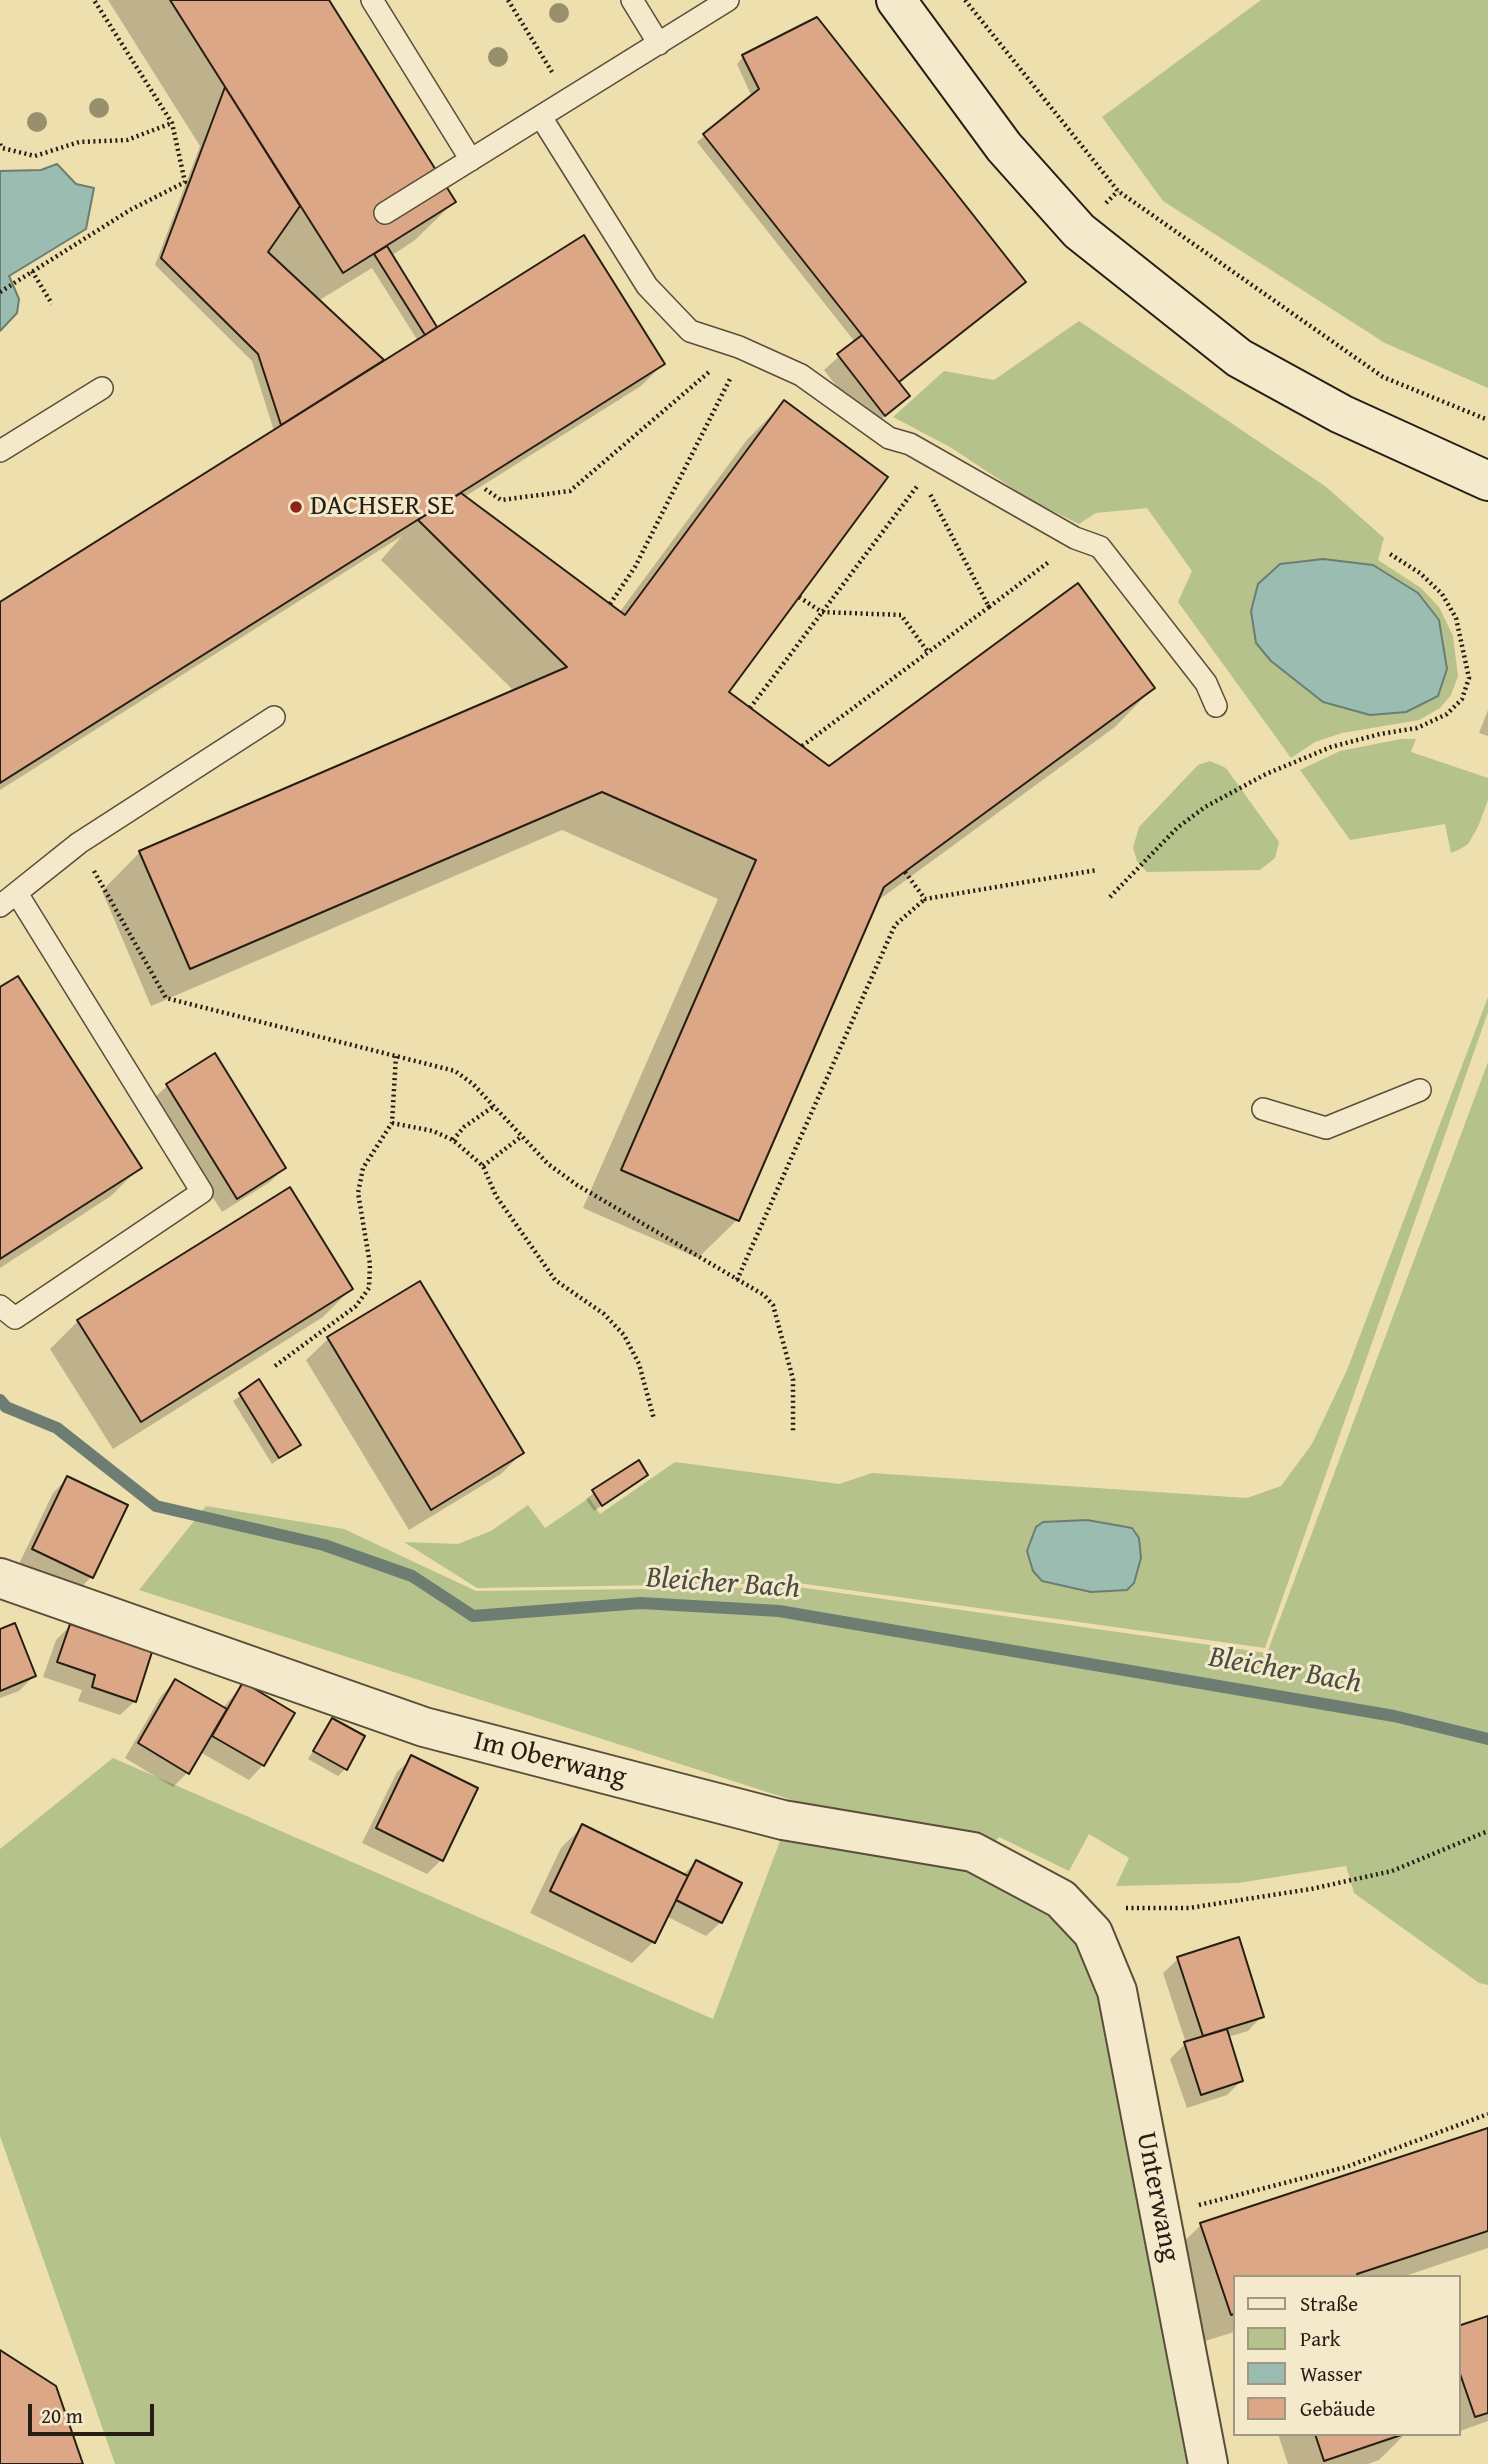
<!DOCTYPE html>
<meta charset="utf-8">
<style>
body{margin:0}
#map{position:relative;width:1488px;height:2464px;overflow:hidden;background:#eedfaf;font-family:"Gentium Book Plus",serif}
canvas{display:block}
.legend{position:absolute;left:1233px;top:2275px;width:228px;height:161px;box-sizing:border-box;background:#f4eacb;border:2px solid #a29881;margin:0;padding:9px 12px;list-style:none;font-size:21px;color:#271e13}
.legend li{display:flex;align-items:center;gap:14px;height:35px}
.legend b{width:35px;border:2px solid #a29881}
.scale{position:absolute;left:28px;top:2404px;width:126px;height:32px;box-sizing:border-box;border:4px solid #271e13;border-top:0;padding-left:9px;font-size:21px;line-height:24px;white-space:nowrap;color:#271e13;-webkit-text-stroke:5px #f4eacb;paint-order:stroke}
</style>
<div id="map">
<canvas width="1488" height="2464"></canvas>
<ul class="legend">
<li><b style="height:9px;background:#f4eacb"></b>Straße</li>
<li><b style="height:19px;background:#b6c28c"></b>Park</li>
<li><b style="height:19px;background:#9bbcb1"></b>Wasser</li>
<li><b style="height:19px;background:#dca786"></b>Gebäude</li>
</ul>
<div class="scale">20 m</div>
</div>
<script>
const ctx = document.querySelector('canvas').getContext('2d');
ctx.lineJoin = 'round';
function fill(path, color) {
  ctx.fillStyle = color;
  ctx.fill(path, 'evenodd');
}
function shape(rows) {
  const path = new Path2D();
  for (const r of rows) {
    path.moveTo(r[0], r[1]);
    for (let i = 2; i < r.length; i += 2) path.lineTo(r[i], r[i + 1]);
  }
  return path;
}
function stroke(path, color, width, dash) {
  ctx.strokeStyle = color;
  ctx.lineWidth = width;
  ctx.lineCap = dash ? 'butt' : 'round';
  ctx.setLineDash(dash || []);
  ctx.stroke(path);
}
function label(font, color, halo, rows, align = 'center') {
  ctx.font = font + ' "Gentium Book Plus",serif';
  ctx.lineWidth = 6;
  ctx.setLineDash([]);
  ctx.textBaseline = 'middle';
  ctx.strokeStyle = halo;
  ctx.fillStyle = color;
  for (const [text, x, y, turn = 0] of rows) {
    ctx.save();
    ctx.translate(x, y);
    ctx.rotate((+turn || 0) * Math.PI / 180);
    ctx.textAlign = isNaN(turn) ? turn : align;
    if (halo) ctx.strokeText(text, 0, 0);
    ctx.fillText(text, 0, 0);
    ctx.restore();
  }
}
fill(shape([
 [1261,0,1488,0,1488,388,1385,343,1163,201,1102,117],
 [1079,321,1325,486,1384,538,1378,560,1421,588,1439,607,1453,636,1458,676,1451,695,1440,708,1419,720,1342,733,1315,742,1291,758,1178,602,1192,571,1147,508,1096,513,1079,524,1032,501,950,447,893,417,944,371,994,380],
 [1401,739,1416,739,1411,752,1488,778,1488,800,1478,827,1468,844,1460,849,1451,853,1445,824,1350,840,1300,770,1340,751],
 [1210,761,1226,768,1279,842,1275,858,1260,870,1147,872,1137,861,1133,848,1139,827,1198,765],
 [1488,997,1488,1012,1265,1648,798,1583,477,1588,404,1542,458,1544,491,1531,528,1505,545,1528,589,1498,600,1514,675,1462,839,1484,872,1473,1247,1498,1281,1486,1312,1444,1347,1370],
 [1488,1062,1488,1985,1479,1983,1354,1893,1346,1866,1238,1883,1116,1886,1129,1858,1089,1834,1069,1871,999,1837,971,1870,1076,1933,1098,2001,1191,2464,115,2464,0,2136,0,1849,113,1758,713,2019,795,1801,139,1590,206,1506,344,1529,476,1591,798,1587,1267,1653]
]), '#b6c28c');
const water = shape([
 [57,164,76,184,94,188,86,229,9,276,19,299,17,313,0,331,0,171,41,170,57,164],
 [1323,559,1373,565,1418,593,1439,620,1447,669,1438,696,1406,712,1370,715,1323,702,1271,661,1256,643,1251,611,1258,584,1280,564,1323,559],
 [1087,1520,1132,1528,1139,1538,1141,1558,1134,1583,1127,1590,1091,1592,1042,1581,1033,1571,1027,1551,1036,1527,1043,1522,1087,1520]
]);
fill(water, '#9bbcb1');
stroke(water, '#6d7d72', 2);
fill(shape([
 [108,0,327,0,454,202,415,240,391,256,435,327,429,332,663,364,641,386,464,497,619,613,746,441,784,402,726,692,829,768,1153,688,1115,727,876,902,737,1220,698,1258,583,1208,718,899,562,830,151,1006,102,891,140,852,514,691,381,560,402,536,0,790,0,605,274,431,252,361,155,265,200,146],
 [372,268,418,341,376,366,382,360,318,301],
 [743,57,1017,289,897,383,908,396,870,429,824,370,855,342,697,142,752,97,737,64],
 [1488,710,1488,736,1479,733],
 [0,989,139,1168,111,1196,0,1268],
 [215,1056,284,1168,270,1182,222,1212,152,1100,167,1086],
 [419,1283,522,1453,501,1474,409,1530,306,1360,328,1339],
 [351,1289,323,1317,113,1449,50,1349,78,1321],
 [259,1382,298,1445,272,1464,233,1401],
 [638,1462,646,1475,594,1511,586,1499],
 [67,1478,125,1506,91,1577,77,1592,19,1564,53,1493],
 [70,1626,135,1701,120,1715,78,1701,82,1690,43,1677,56,1640],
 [0,1631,34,1676,19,1691,0,1698],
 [175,1681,222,1709,243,1684,263,1765,249,1780,200,1752,188,1772,173,1787,125,1758,161,1696],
 [332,1720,345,1769,338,1776,308,1759],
 [412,1758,441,1860,427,1874,362,1843,397,1772],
 [583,1826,682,1876,696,1862,721,1922,706,1936,666,1916,653,1942,632,1963,530,1913,561,1848],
 [1178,1959,1262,2016,1248,2031,1228,2037,1241,2081,1227,2095,1187,2108,1170,2059,1186,2043,1163,1973],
 [1488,2130,1488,2248,1402,2277,1234,2277,1234,2332,1202,2342,1172,2253,1201,2225],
 [1488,2318,1488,2421,1460,2431,1458,2328],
 [1278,2434,1405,2434,1379,2460,1368,2464,1288,2464]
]), '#0003');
stroke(shape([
 [0,1400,6,1407,57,1428,156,1506,324,1545,412,1576,473,1616,641,1603,779,1611,1394,1716,1488,1739]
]), '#6d7d72', 12);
const building = shape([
 [170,0,329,0,456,202,343,273,170,0],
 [817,17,1026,282,899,382,703,134,759,89,742,55,817,17],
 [225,87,300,206,268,252,384,360,281,425,258,354,161,258,225,87],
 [584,235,665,364,0,783,0,602,584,235],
 [387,246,437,327,425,335,374,254,387,246],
 [862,335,910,396,885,416,837,354,862,335],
 [784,400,888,477,729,692,829,766,1078,583,1155,688,884,887,739,1221,621,1170,756,860,602,792,190,969,139,851,567,667,418,520,461,493,625,615,784,400],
 [18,976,142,1168,0,1259,0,987,18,976],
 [215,1053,286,1168,237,1199,166,1084,215,1053],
 [290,1187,353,1289,141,1422,77,1320,290,1187],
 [420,1281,524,1453,431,1510,327,1337,420,1281],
 [259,1379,301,1445,279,1458,239,1393,259,1379],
 [639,1460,648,1475,602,1506,592,1490,639,1460],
 [67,1476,128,1505,93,1578,32,1549,67,1476],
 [15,1623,36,1676,0,1691,0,1629,15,1623],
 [70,1624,152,1652,136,1702,92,1687,95,1675,57,1662,70,1624],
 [175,1679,227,1709,189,1774,138,1743,175,1679],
 [243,1682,295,1713,264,1766,212,1736,243,1682],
 [332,1718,365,1736,347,1770,313,1751,332,1718],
 [411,1755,478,1788,443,1861,376,1828,411,1755],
 [582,1824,688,1876,655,1943,550,1891,582,1824],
 [696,1860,742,1883,722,1923,676,1900,696,1860],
 [1239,1937,1264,2017,1203,2036,1177,1957,1239,1937],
 [1227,2029,1243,2081,1201,2095,1184,2042,1227,2029],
 [1488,2128,1488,2231,1357,2274,1358,2277,1234,2277,1234,2314,1231,2315,1200,2223,1488,2128],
 [1488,2316,1488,2413,1475,2417,1458,2368,1458,2326,1488,2316],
 [0,2350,56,2386,83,2464,0,2464,0,2350],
 [1315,2434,1404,2434,1324,2461,1315,2434]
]);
fill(building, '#dca786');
stroke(building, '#271e13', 2);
const lane = shape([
 [372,0,471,160],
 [632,0,659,44],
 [541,117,647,286,690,331,739,347,801,375,889,438,910,444,1075,538,1100,547,1206,683,1216,706],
 [385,213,728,0],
 [0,451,102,388],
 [0,906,79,843,274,717],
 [1263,1109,1326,1128,1420,1090],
 [0,1306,15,1318,202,1192,18,895]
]);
const street = shape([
 [0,1578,424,1727,783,1820,973,1852,1061,1899,1093,1933,1117,1991,1208,2464]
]);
const secondary = shape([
 [896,0,1004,147,1079,231,1239,358,1341,414,1488,481]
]);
stroke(lane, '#594e3a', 24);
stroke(street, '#594e3a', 42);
stroke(secondary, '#271e13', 42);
stroke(shape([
 [508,0,552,72],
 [965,0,1118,191,1383,377,1488,420],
 [0,144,2,148,35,156,79,142,127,140,172,123],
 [1106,203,1118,191],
 [32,271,52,304],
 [0,292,130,210,185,182,172,123,94,0],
 [485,489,501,500,570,491,709,372],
 [799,597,822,612,901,615,928,652],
 [610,604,635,567,731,377],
 [989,607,1050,561],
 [750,708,918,485],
 [802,746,989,607,930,494],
 [94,871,166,998,455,1071,473,1084,548,1164,577,1185,764,1295,773,1305,793,1379,793,1432],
 [905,872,925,899,1097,870],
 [1110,897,1177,828,1205,807,1266,774,1331,747,1380,734,1417,728,1447,714,1462,699,1469,678,1456,618,1442,594,1420,573,1390,554],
 [392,1123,433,1131,453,1140,483,1166,496,1196,555,1280,604,1314,624,1335,639,1364,654,1419],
 [453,1140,464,1127,494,1106],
 [483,1166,522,1136],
 [737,1280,895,925,925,899],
 [275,1366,356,1306,369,1288,370,1264,358,1193,363,1168,392,1123,396,1055],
 [1126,1908,1189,1908,1311,1889,1392,1871,1488,1831],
 [1199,2205,1346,2167,1488,2114]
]), '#271e13', 4.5, [2, 3.5]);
stroke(lane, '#f4eacb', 21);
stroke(street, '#f4eacb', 38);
stroke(secondary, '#f4eacb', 38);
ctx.fillStyle = '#98906d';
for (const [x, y] of [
 [559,13],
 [498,57],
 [99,108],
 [37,122]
]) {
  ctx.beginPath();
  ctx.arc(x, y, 10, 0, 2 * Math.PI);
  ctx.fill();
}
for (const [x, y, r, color] of [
 [296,507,7,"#8f2418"]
]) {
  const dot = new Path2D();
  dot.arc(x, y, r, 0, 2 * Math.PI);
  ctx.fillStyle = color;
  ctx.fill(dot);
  stroke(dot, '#f4eacb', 2.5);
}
label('28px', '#271e13', '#f4eacb', [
 ["DACHSER SE",310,507]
], 'left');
label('28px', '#271e13', '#f4eacb', [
 ["Im Oberwang",550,1760,14],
 ["Unterwang",1157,2197,79]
]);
label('italic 30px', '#4a4d42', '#f4eacb', [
 ["Bleicher Bach",723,1584,4],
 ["Bleicher Bach",1285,1671,10]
]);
</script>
